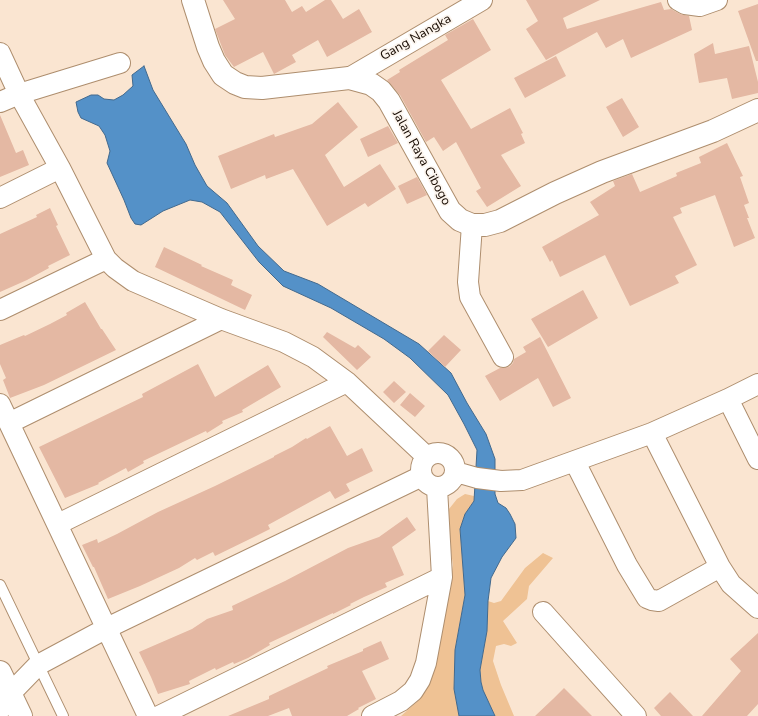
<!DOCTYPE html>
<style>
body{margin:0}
canvas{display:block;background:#fae5d1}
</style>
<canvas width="758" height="716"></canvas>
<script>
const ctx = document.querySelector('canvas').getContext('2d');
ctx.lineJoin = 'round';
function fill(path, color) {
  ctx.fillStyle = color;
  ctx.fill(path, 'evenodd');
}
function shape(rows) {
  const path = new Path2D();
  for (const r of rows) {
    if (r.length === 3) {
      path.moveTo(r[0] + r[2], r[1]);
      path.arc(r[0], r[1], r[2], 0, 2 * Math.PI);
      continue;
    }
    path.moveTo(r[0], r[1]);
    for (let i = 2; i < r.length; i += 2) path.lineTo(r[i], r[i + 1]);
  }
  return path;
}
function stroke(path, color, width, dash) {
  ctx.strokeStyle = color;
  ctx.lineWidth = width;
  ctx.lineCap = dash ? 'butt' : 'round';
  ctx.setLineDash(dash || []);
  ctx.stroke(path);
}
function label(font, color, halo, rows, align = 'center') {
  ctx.font = font + ' "Nunito Sans",sans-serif';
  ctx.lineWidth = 3.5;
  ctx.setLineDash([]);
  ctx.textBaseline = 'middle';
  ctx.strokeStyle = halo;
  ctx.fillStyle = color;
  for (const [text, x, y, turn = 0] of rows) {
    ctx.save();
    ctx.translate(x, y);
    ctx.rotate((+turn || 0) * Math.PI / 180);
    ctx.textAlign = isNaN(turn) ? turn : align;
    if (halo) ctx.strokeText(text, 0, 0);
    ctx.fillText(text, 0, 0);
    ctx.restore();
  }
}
fill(shape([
 [465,494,474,496,474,501,465,514,460,530,465,595,455,650,454,688,459,716,401,716,419,700,429,680,447,606,453,565,448,531,449,509,457,499],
 [543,553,553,558,529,586,527,599,503,621,517,643,511,646,504,644,496,646,493,661,501,685,514,716,495,716,483,690,481,682,480,670,487,631,488,601,494,603,501,601,525,568]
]), '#efc294');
const water = shape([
 [144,66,153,90,186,144,195,165,207,186,227,203,258,246,284,271,318,284,419,344,451,373,467,403,486,434,495,459,495,494,498,503,506,508,510,514,515,524,516,538,502,557,491,578,488,601,487,631,480,670,481,682,483,690,495,716,459,716,454,689,455,650,465,595,460,529,465,514,474,501,477,450,464,424,448,395,410,358,384,339,331,308,283,286,259,262,220,212,202,202,190,200,163,211,141,225,135,224,131,218,124,200,107,163,110,151,105,135,99,126,81,118,78,112,76,102,91,95,98,95,104,99,114,100,123,95,133,86,132,75,144,66]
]);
fill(water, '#5491c8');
stroke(water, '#42698d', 1);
fill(shape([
 [223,0,285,0,292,12,302,6,306,12,325,0,331,0,343,19,359,9,372,32,327,57,318,40,292,55,296,62,274,74,263,52,234,67,225,55,215,29,235,19],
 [526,0,600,0,563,18,567,29,661,2,664,10,671,9,680,14,689,16,692,30,631,58,623,39,606,48,597,32,546,60,526,29,538,21],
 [758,4,758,61,756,61,738,11],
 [473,19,491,50,441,80,471,129,510,108,523,133,521,134,525,143,501,155,521,186,487,207,476,191,481,188,456,142,443,151,434,137,426,142,400,95,387,80,400,72,399,70,448,40,445,35],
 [713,43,715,54,749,46,758,82,758,93,732,99,727,78,699,83,694,54],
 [556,56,566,76,525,98,514,78],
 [622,98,639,127,623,137,606,107],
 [338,102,358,127,325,155,344,187,380,164,396,189,368,207,365,203,327,226,293,169,266,179,265,175,231,189,218,156,274,134,275,137,312,124],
 [0,115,16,153,23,150,29,165,0,177],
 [388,126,398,143,368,157,360,139],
 [727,143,743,176,740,177,749,203,744,205,749,218,747,218,755,238,734,247,715,195,680,208,682,213,673,217,697,265,675,276,679,283,630,306,605,255,560,277,552,260,550,262,542,247,599,215,590,202,615,186,613,181,632,174,640,192,677,176,676,173,701,163,699,157],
 [417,177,427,195,407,204,398,186],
 [50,208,58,225,56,226,70,255,48,266,49,268,27,280,0,292,0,234,37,217,36,215],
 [164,247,202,265,201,266,233,280,231,285,252,295,245,310,155,267],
 [583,290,598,318,548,347,531,319],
 [85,302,101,329,102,329,116,350,44,385,10,398,3,380,6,378,0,364,0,345,24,335,25,336,50,324,67,315,66,313],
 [327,332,355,348,358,345,371,357,357,370,323,337],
 [444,335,461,350,445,367,428,351],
 [540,337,571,398,553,407,538,378,500,401,485,376,500,368,503,368,509,367,513,363,514,359,526,352,523,347],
 [198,364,215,397,268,365,281,387,242,410,243,412,222,421,223,423,207,433,206,431,143,461,144,463,128,472,126,468,98,483,99,484,65,498,39,447,143,397,142,394],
 [394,381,406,392,394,403,383,392],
 [410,393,425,406,415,417,400,405],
 [330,426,347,456,362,448,373,471,346,484,350,491,335,499,330,491,268,525,270,529,254,537,215,556,213,552,197,560,195,558,179,568,140,586,108,599,94,567,93,567,82,545,97,539,98,543,117,534,158,512,215,486,274,457,274,456,292,447,306,438,307,439],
 [407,517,416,530,392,547,404,575,385,583,387,587,364,597,350,604,351,605,333,614,333,613,269,643,270,645,248,658,234,664,233,662,216,670,215,668,189,681,190,684,158,694,151,677,139,652,192,629,207,619,233,610,232,606,285,581,348,548,379,537],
 [758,633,758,704,747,716,702,716,741,671,730,659],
 [381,641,389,659,362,671,376,699,358,708,359,709,347,716,292,716,289,708,268,716,228,716,269,699,269,696,328,668,327,666,363,651,363,649],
 [564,688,592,716,535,716,553,699],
 [670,692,693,716,661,716,654,708]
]), '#e4b8a3');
const service = shape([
 [0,585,63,716]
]);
const minor = shape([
 [678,0,685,4,700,6,717,0],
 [0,53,19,94,60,168,106,259,115,268,133,281,221,319,284,342,313,357,347,382,427,457],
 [349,78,482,0],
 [0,102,19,94,120,63],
 [0,198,60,168],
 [472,225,468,282,470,297,503,357],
 [0,310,106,259],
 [728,399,758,459],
 [0,404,148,716],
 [9,423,221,319],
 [652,433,720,567,731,584,758,608],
 [438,470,17],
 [575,462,627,565,647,598,652,600,659,601,720,567],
 [456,472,477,478,501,481,522,480,652,433,728,399,758,384],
 [58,524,347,382],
 [543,612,636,716],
 [5,699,38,665,107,628,422,476],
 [159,716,442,577],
 [372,716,401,701,413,691,420,680,426,663,442,577,437,488]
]);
const tertiary = shape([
 [193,0,208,47,214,61,223,75,235,83,245,87,262,88,349,78,371,84,381,91,389,101,450,211,460,220,472,225,485,225,500,221,555,193,602,172,713,131,758,110],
 [0,708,5,699]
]);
const primary = shape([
 [0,672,21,716]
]);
stroke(service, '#ae8e6e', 12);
stroke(minor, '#ae8e6e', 22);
stroke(tertiary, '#ae8e6e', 24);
stroke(primary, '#ae8e6e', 24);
stroke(service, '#fff', 10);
stroke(minor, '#fff', 20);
stroke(tertiary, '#fff', 22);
stroke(primary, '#fff', 22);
label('13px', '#180c03', '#fcf5ee', [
 ["Gang Nangka",416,38,-30],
 ["Jalan Raya Cibogo",421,158,61]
]);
</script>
